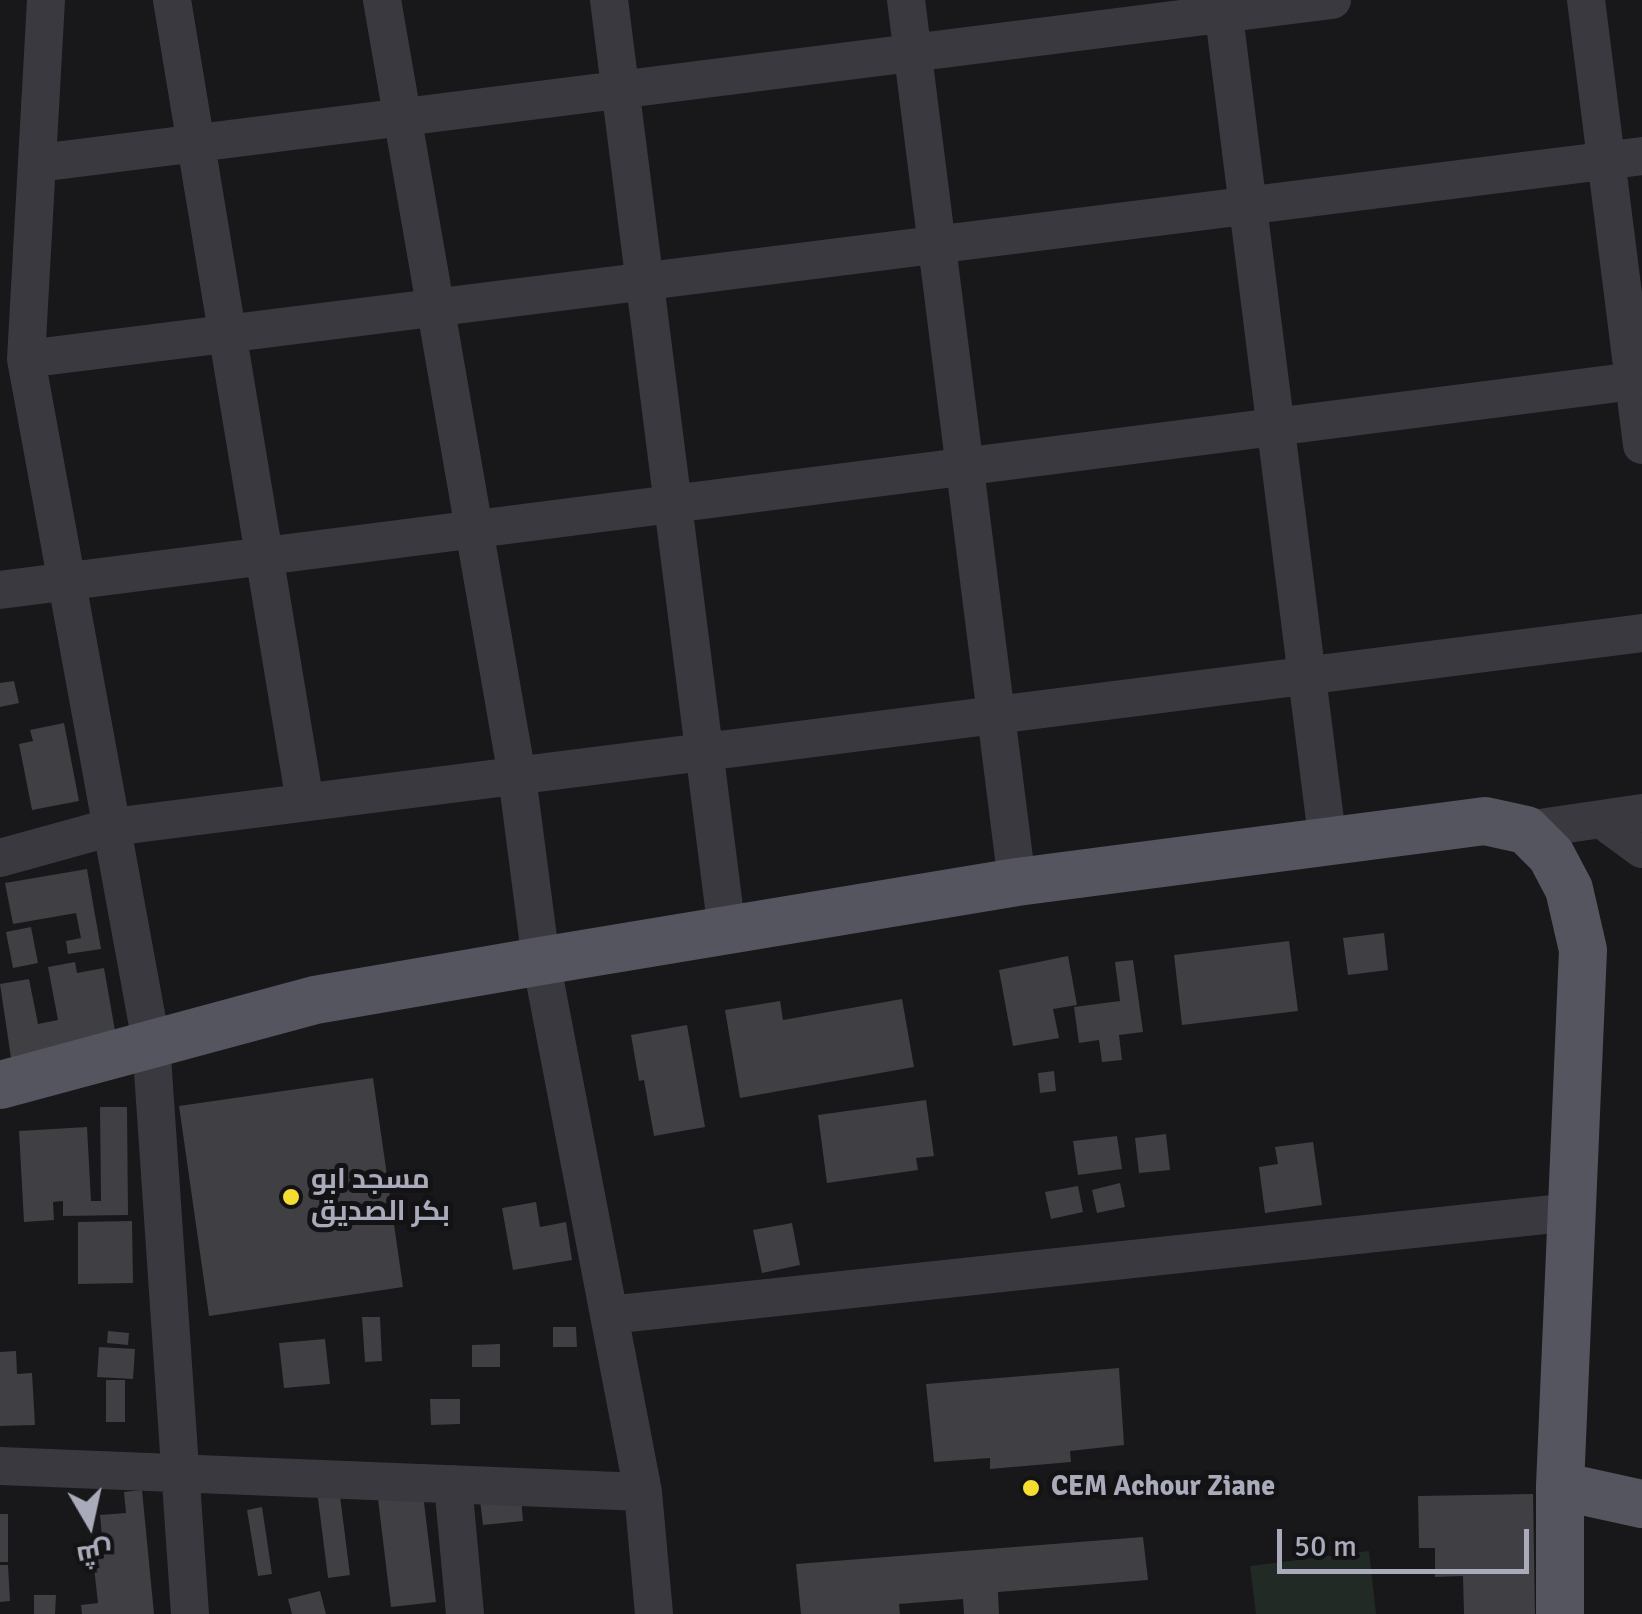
<!DOCTYPE html>
<meta charset="utf-8">
<style>
body{margin:0}
#map{position:relative;width:1642px;height:1614px;overflow:hidden;background:#18181a;font-family:Signika,Cairo,sans-serif}
canvas{display:block}
.north{position:absolute;left:40px;top:1474px;width:100px;height:100px;-webkit-text-stroke:8px #131315;paint-order:stroke;rotate:171deg;font-size:28px;font-weight:700;line-height:40px;text-align:center;color:#aaabba}
.north::after{content:'';display:block;margin:auto;width:35px;height:45px;background:#aaabba;clip-path:polygon(50% 0,100% 100%,50% 72%,0 100%)}
.scale{position:absolute;left:1277px;top:1529px;width:252px;height:45px;box-sizing:border-box;border:5px solid #aaabba;border-top:0;padding-left:12px;font-size:30px;line-height:35px;white-space:nowrap;color:#aaabba;-webkit-text-stroke:8px #131315;paint-order:stroke}
</style>
<div id="map">
<canvas width="1642" height="1614"></canvas>
<div class="north">ش</div>
<div class="scale">50 m</div>
</div>
<script>
const ctx = document.querySelector('canvas').getContext('2d');
ctx.lineJoin = 'round';
function fill(path, color) {
  ctx.fillStyle = color;
  ctx.fill(path, 'evenodd');
}
function shape(rows) {
  const path = new Path2D();
  for (const r of rows) {
    path.moveTo(r[0], r[1]);
    for (let i = 2; i < r.length; i += 2) path.lineTo(r[i], r[i + 1]);
  }
  return path;
}
function stroke(path, color, width, dash) {
  ctx.strokeStyle = color;
  ctx.lineWidth = width;
  ctx.lineCap = dash ? 'butt' : 'round';
  ctx.setLineDash(dash || []);
  ctx.stroke(path);
}
function label(font, color, halo, rows, align = 'center') {
  ctx.font = font + ' Signika,Cairo,sans-serif';
  ctx.lineWidth = 10;
  ctx.setLineDash([]);
  ctx.textBaseline = 'middle';
  ctx.strokeStyle = halo;
  ctx.fillStyle = color;
  for (const [text, x, y, turn = 0] of rows) {
    ctx.save();
    ctx.translate(x, y);
    ctx.rotate((+turn || 0) * Math.PI / 180);
    ctx.textAlign = isNaN(turn) ? turn : align;
    if (halo) ctx.strokeText(text, 0, 0);
    ctx.fillText(text, 0, 0);
    ctx.restore();
  }
}
fill(shape([
 [1369,1551,1376,1614,1256,1614,1250,1566]
]), '#212a24');
fill(shape([
 [14,681,19,703,0,707,0,683],
 [64,723,79,801,32,810,19,744,33,741,30,730],
 [87,869,101,949,68,954,66,941,81,938,76,913,13,924,5,883],
 [31,927,38,963,13,968,6,932],
 [1384,933,1388,970,1348,975,1343,938],
 [1289,941,1298,1011,1182,1025,1174,955],
 [1068,956,1077,1005,1053,1009,1059,1038,1013,1046,999,970],
 [1133,960,1143,1032,1119,1035,1122,1060,1102,1062,1099,1040,1079,1043,1074,1007,1120,1001,1115,962],
 [75,962,77,973,104,968,117,1042,11,1058,0,984,29,979,38,1024,58,1020,48,967],
 [902,999,914,1067,740,1098,725,1010,780,1001,783,1020],
 [687,1025,705,1127,654,1136,644,1080,639,1081,631,1035],
 [1054,1071,1056,1091,1040,1093,1038,1073],
 [373,1078,403,1287,209,1316,179,1106],
 [926,1100,934,1156,916,1158,918,1170,827,1183,818,1115],
 [100,1107,127,1107,128,1215,63,1216,63,1201,53,1202,54,1220,24,1222,19,1131,87,1127,91,1201,101,1201],
 [1166,1134,1170,1170,1139,1173,1135,1138],
 [1117,1136,1122,1169,1078,1175,1073,1141],
 [1313,1142,1322,1205,1265,1213,1259,1167,1278,1164,1275,1147],
 [1120,1183,1125,1207,1097,1213,1092,1190],
 [1078,1186,1083,1212,1051,1219,1045,1192],
 [536,1202,540,1227,566,1222,572,1260,513,1270,502,1208],
 [132,1221,133,1283,78,1284,78,1222],
 [792,1223,800,1265,762,1273,753,1230],
 [362,1317,380,1317,382,1361,365,1362],
 [553,1327,576,1327,577,1347,553,1347],
 [108,1331,129,1333,128,1345,107,1343],
 [325,1339,330,1384,284,1388,279,1343],
 [500,1344,500,1367,472,1367,472,1345],
 [99,1347,135,1349,133,1379,97,1377],
 [16,1351,17,1374,32,1373,35,1425,0,1426,0,1352],
 [1119,1368,1124,1445,1070,1451,1071,1462,990,1469,990,1458,934,1462,926,1384],
 [106,1380,125,1380,125,1422,106,1422],
 [430,1399,460,1399,460,1424,431,1425],
 [339,1488,350,1575,328,1578,317,1491],
 [142,1490,154,1614,82,1614,81,1605,98,1603,93,1559,104,1558,100,1515,126,1513,124,1492],
 [423,1494,436,1602,391,1607,378,1499],
 [1533,1494,1535,1614,1464,1614,1463,1576,1435,1577,1435,1548,1419,1548,1418,1496],
 [521,1497,523,1521,483,1525,480,1500],
 [262,1507,272,1574,258,1576,247,1510],
 [0,1514,8,1514,8,1562,0,1562],
 [1143,1537,1148,1580,998,1592,999,1614,964,1614,963,1599,899,1604,900,1614,801,1614,796,1564],
 [0,1565,8,1565,10,1601,0,1602],
 [320,1591,326,1614,292,1614,288,1599],
 [34,1595,56,1595,55,1614,34,1614]
]), '#3f3f44');
stroke(shape([
 [46,0,26,359,151,1042,190,1614],
 [172,0,305,802],
 [382,0,517,776,541,961,643,1492,654,1614],
 [609,0,727,931],
 [906,0,1017,882],
 [1222,0,1328,844],
 [1586,0,1642,445],
 [39,163,1332,0],
 [26,359,1642,156],
 [0,590,1634,381],
 [1601,819,1642,849],
 [1526,830,1642,813],
 [0,858,112,827,1642,633],
 [609,1315,1572,1212],
 [0,1466,643,1492],
 [453,1484,465,1614]
]), '#39393f', 38);
stroke(shape([
 [0,1085,315,1000,541,961,1017,882,1485,821,1526,830,1551,855,1569,889,1583,950,1560,1486,1560,1614],
 [1560,1486,1642,1504]
]), '#54555e', 48);
for (const [x, y, r, color] of [
 [291,1197,10,"#f7dd32"],
 [1031,1488,10,"#f7dd32"]
]) {
  const dot = new Path2D();
  dot.arc(x, y, r, 0, 2 * Math.PI);
  ctx.fillStyle = color;
  ctx.fill(dot);
  stroke(dot, '#131315', 4);
}
label('bold 28px', '#aaabba', '#131315', [
 ["مسجد ابو",311,1181],
 ["بكر الصديق",311,1213],
 ["CEM Achour Ziane",1051,1488]
], 'left');
</script>
